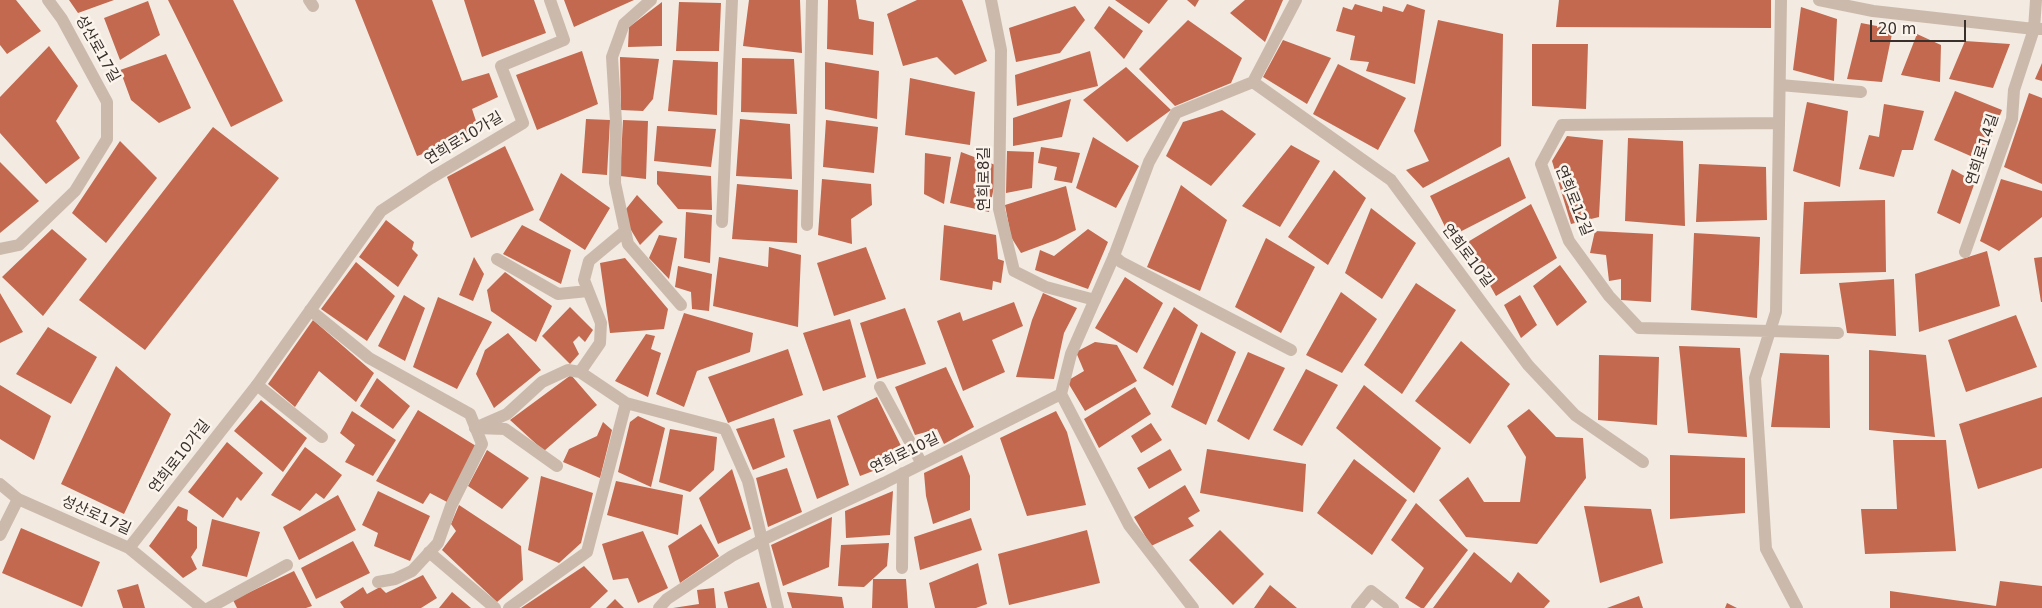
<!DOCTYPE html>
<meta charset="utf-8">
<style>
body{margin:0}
#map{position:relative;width:2042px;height:608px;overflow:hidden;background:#f3eae1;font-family:"DejaVu Sans",sans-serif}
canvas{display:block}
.scale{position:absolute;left:1870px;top:20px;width:96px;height:22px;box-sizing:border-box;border:2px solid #392f2b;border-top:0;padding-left:6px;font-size:15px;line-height:18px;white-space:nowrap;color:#392f2b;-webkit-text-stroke:4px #faf4ed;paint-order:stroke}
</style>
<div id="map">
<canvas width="2042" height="608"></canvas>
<div class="scale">20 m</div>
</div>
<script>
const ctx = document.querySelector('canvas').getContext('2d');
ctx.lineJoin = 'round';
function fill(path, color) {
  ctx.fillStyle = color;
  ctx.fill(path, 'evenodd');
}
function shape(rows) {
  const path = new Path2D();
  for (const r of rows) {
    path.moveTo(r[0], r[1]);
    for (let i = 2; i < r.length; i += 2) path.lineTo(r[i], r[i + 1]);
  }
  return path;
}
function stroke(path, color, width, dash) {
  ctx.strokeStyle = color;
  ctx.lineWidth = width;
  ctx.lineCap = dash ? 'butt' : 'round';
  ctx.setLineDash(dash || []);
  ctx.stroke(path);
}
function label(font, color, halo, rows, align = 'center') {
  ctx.font = font + ' "DejaVu Sans","Noto Sans KR",sans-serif';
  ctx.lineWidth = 5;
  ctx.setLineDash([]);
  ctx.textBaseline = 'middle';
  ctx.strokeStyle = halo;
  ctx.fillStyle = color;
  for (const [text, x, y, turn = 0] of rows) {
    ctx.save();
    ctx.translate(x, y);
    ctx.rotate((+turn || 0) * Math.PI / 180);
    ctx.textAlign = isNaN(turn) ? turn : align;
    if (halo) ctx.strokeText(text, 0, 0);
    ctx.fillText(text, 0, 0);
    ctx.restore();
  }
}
fill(shape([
 [0,0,16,0,41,31,7,54,0,45],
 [69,0,114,0,78,13],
 [168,0,233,0,283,101,231,127],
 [355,0,432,0,462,81,489,73,498,97,472,109,480,133,417,156],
 [464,0,534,0,546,33,482,57],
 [564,0,634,0,574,27],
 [749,0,800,0,802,53,743,46],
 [828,0,856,0,859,19,874,22,873,55,827,49],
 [917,0,962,0,987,61,955,75,937,57,903,66,887,14],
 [1115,0,1168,0,1149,24],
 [1187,0,1199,0,1195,7],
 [1245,0,1283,0,1265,42,1230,13],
 [1559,0,1771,0,1771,28,1556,27],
 [148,1,160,35,120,60,104,18],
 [662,2,662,46,628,47,629,27],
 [679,2,721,3,719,51,676,51],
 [1355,4,1382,12,1383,6,1403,12,1407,4,1425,10,1415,84,1366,71,1369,62,1350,60,1355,36,1336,31,1343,7,1352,10],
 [1075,6,1085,20,1060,53,1016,62,1009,28],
 [1109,6,1143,31,1124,59,1094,28],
 [1801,7,1837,19,1834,81,1793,70],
 [1188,20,1242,58,1231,83,1175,106,1139,69],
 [1438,20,1503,34,1501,146,1423,188,1406,170,1429,161,1414,131],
 [1861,23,1893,29,1882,82,1847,79],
 [1917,34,1941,45,1940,82,1901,75],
 [1283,40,1331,58,1307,104,1263,77],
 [1965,41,2010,44,1993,88,1949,79],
 [1532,44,1588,44,1586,109,1532,106],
 [49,46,78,86,56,121,80,158,46,184,0,133,0,97],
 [582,51,598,104,537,130,516,75],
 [1090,51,1098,86,1017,106,1015,75],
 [166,54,191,108,159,123,131,100,120,70],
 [620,57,659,59,653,99,643,111,621,110],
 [742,58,794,59,797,114,741,112],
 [673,60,718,62,717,115,668,111],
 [825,62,879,71,877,119,825,109],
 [2042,63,2042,81,2035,79],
 [1338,64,1406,98,1378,150,1313,114],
 [1126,67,1171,110,1127,142,1083,100],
 [910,78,975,92,970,145,905,135],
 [1955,91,2002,110,1982,161,1934,140],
 [2029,93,2042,98,2042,184,2004,167],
 [1071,99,1062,137,1013,146,1013,118],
 [1807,102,1848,111,1840,187,1793,171],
 [1884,104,1924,111,1913,150,1902,150,1894,177,1859,169,1869,135,1879,137],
 [1222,110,1256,134,1211,186,1166,156,1183,122],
 [586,119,610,120,607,175,582,173],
 [740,119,790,124,792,179,736,176],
 [623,120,648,121,646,179,620,176],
 [826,120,878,127,874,173,823,167],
 [657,126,716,129,711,167,654,161],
 [213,127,279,178,145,350,79,300],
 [1567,136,1603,140,1599,217,1571,224,1552,161],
 [1093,137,1139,166,1116,208,1076,188],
 [1628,138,1683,141,1685,226,1625,221],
 [120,141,157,178,106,243,72,213],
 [1291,145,1320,161,1280,227,1242,206],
 [505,146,534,210,471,238,447,177],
 [1041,147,1080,153,1072,183,1054,180,1057,167,1038,163],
 [1007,151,1034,152,1032,188,1006,193],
 [961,152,998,166,989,212,950,203],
 [925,153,951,157,944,204,924,194],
 [1509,157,1526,198,1450,237,1430,196],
 [0,162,39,201,0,233],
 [1699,164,1766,167,1767,220,1696,222],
 [1952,169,1975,182,1960,224,1937,213],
 [1334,170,1366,198,1328,265,1288,237],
 [657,171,711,176,712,210,678,209,657,184],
 [561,173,610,208,585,250,539,220],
 [822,179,871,184,872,205,851,219,852,244,818,235],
 [2001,179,2042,191,2042,217,1999,251,1980,241],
 [737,184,798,190,797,243,732,239],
 [1181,185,1227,220,1200,291,1147,267],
 [1066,186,1076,230,1056,240,1021,253,1011,237,1005,205],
 [637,195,663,222,640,245,628,225,626,209],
 [1885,200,1886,272,1800,274,1804,202],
 [1531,204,1557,258,1496,296,1466,243],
 [1371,208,1416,243,1382,299,1345,273],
 [686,212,712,215,710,263,684,258],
 [386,220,414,242,412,249,418,255,398,287,359,257],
 [522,225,571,250,561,284,503,254],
 [944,225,996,235,998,259,1004,261,1001,283,993,281,992,290,940,280],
 [52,229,87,259,43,316,2,277],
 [1088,229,1108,242,1088,289,1035,270,1040,250,1054,256],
 [1595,231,1653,234,1651,302,1621,300,1621,279,1609,281,1606,255,1590,253],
 [1694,233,1760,237,1757,318,1691,310],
 [659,235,677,238,669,279,649,258],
 [1266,238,1315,267,1281,333,1235,307],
 [769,247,801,255,798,327,713,306,719,257,768,267],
 [866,247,886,299,834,316,817,263],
 [1987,251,2000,306,1919,332,1915,274],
 [474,257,484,274,473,301,459,295],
 [2042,257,2042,302,2041,302,2034,258],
 [625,258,668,309,664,329,610,333,600,263],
 [356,262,395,296,367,341,321,309],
 [1560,265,1587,302,1557,326,1533,286],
 [678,266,712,274,709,311,692,309,691,292,675,287],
 [505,272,552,306,536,342,491,311,487,290],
 [1125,277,1163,303,1137,353,1095,328],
 [1894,279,1896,336,1847,333,1839,283],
 [1416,283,1456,310,1402,394,1364,365],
 [1341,292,1377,319,1342,373,1306,355],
 [0,293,23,332,0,343],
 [1043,293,1077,308,1064,333,1054,379,1016,377,1032,320],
 [404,295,425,308,405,361,378,346],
 [1520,295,1537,325,1521,338,1504,305],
 [438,297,492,322,457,389,413,367],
 [1014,302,1023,326,992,340,1005,372,963,391,937,321,960,312,963,321],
 [570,307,593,330,585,342,579,336,573,342,579,354,570,364,542,336],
 [1174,307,1198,325,1173,386,1143,368],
 [905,308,926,364,877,379,860,323],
 [684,313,753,333,750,352,697,371,684,407,656,394],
 [2016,315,2037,367,1966,392,1948,340],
 [850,319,866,377,823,391,803,333],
 [313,320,374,373,356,402,319,371,295,407,268,384],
 [48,327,97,357,71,404,16,374],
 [1201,332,1236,352,1206,425,1171,407],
 [508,333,541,370,494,408,476,374,485,350],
 [646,334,655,336,651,349,661,353,648,397,615,381],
 [1461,341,1510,384,1470,444,1415,401],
 [1095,342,1117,345,1137,381,1085,411,1067,381,1084,371,1076,352],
 [1679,346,1740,348,1747,437,1688,433],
 [788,349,803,395,728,423,708,377],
 [1869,350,1926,355,1935,437,1869,430],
 [1248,352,1285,368,1249,440,1217,421],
 [1780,353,1829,355,1830,428,1771,427],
 [1599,355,1659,357,1657,425,1598,420],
 [116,366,171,414,124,514,61,484],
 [946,367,974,427,944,444,937,429,915,435,895,387],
 [1306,369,1338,385,1302,446,1273,430],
 [571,375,597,405,544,451,510,420],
 [377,378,410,406,393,429,360,406],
 [0,385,51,416,34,460,0,439],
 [1364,385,1441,448,1414,493,1336,428],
 [1135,387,1151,414,1099,448,1084,419],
 [877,397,907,458,860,476,837,416],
 [2042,397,2042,468,1978,489,1959,424],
 [261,400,307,438,283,472,234,431],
 [1529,409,1556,437,1583,438,1586,478,1537,544,1466,537,1439,500,1468,477,1484,502,1520,502,1526,457,1507,426],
 [418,410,476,446,447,502,430,493,423,504,376,481],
 [352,411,396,440,373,476,345,462,355,445,340,433],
 [1056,411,1067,432,1086,505,1027,516,1000,438],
 [638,416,665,428,651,487,618,472,630,422],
 [774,418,785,457,753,470,736,429],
 [830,419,849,485,817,499,793,430],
 [603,422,612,430,600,478,563,462,569,449,597,436],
 [1151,423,1162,440,1141,453,1131,436],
 [670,429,717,437,714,470,690,492,659,482],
 [1893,440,1946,440,1956,551,1865,554,1861,509,1897,509],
 [227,442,263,473,241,501,237,497,223,518,188,492],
 [305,447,342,475,324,499,316,493,300,511,271,495],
 [1170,449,1182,470,1149,489,1137,468],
 [1207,449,1306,464,1303,512,1200,493],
 [487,450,529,478,502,509,468,486],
 [962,455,970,476,970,510,933,524,926,496,924,473],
 [1670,455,1745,458,1745,513,1670,519],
 [1354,459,1407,500,1372,555,1317,513],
 [787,468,802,512,768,527,756,478],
 [732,469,751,529,718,544,699,498],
 [541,476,593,493,581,543,559,563,528,550],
 [616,481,683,495,678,535,607,515],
 [1185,485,1200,511,1188,518,1194,526,1151,546,1134,517],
 [378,491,430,516,410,561,374,546,378,533,362,525],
 [893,491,890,535,846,538,845,511],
 [338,495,356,530,299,560,283,527],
 [1416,503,1468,550,1424,608,1421,608,1405,598,1424,568,1391,540],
 [459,505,521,546,523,580,497,602,442,550,456,531,451,524],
 [178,506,188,510,187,520,197,527,197,548,191,557,197,569,183,578,149,546],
 [1584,506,1651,509,1663,563,1600,583],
 [832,517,829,567,783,586,771,545],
 [971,518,982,550,920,570,914,537],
 [212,519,260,532,247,577,202,566],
 [701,524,719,556,680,583,668,546],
 [21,528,100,562,82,607,2,573],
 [1087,530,1100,583,1009,605,998,554],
 [1220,530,1264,574,1233,605,1189,560],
 [643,531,668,588,638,603,628,578,613,580,602,544],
 [353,541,370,573,316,599,301,568],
 [889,543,887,566,864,587,838,586,841,545],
 [1474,552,1511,583,1518,572,1550,601,1544,608,1433,608],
 [978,563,987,604,976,608,935,608,929,583],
 [584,566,608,591,590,608,521,608],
 [294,571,312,606,306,608,237,608,233,600],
 [423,575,437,598,421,608,344,608,340,602,363,587,367,594,380,587,386,593],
 [873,579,906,579,908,608,872,608],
 [2000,581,2042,586,2042,608,1890,608,1890,591,1996,606],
 [759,582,767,608,728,608,724,592],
 [138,584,145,608,123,608,117,590],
 [1270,585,1297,608,1254,608],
 [714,588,716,608,673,608,699,604,697,590],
 [452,592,471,608,439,608],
 [787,592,842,597,844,608,792,608],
 [1639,596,1643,608,1607,608],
 [615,599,624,608,606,608],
 [1727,603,1737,608,1725,608]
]), '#c2694f');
stroke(shape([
 [1780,85,1861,92],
 [1965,252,2012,119,2014,90,2034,29],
 [1114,256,1121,262,1291,350],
 [1770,331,1838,333],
 [257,385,322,437],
 [475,428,505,429,557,466],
 [0,535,18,499],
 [762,540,778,608]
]), '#cbbaac', 12);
stroke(shape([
 [309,0,313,6],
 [651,0,624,24,612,57,616,122,615,183,628,244,681,305],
 [991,0,1001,50,999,209,1014,271,1046,287,1095,300],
 [1781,0,1776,312,1755,378,1766,549,1797,608],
 [1819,0,1873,11,2034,29],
 [2036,0,2034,29,2042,29],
 [1253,82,1391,180,1528,365,1575,415,1643,462],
 [722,222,732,0],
 [807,225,812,0],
 [0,249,19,245,75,191,107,139,107,102,62,19,48,0],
 [497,259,558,294,588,291],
 [310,310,369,358,470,414,482,444,451,506,438,543,412,571,395,579,378,582],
 [1770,331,1639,328,1609,296,1569,241,1541,164,1562,125,1779,123],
 [580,372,600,343,601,323,584,280,589,261,625,231],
 [880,387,922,464],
 [1061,394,1129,525,1193,608],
 [475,428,507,414,542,382,568,370,580,372,626,403,725,429,748,481,762,540],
 [0,484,18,499,129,548,202,608],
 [129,548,257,385,381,211,431,178,523,123,501,66,564,40,550,0],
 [429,552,495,608],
 [902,568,903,473],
 [209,608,287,565],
 [509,608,587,552,626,403],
 [659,608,667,599,732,556,762,540,884,483,1061,394,1071,354,1114,256,1149,162,1176,113,1253,82,1296,0],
 [1357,608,1371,591,1393,608]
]), '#cbbaac', 12);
label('15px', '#392f2b', '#faf4ed', [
 ["성산로17길",97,49,61],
 ["연희로10가길",464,139,-31],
 ["연희로14길",1983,150,-72],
 ["연희로8길",985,179,-90],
 ["연희로12길",1573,201,68],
 ["연희로10길",1467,256,53],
 ["연희로10길",905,454,-26],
 ["연희로10가길",180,457,-52],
 ["성산로17길",96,516,24]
]);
</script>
